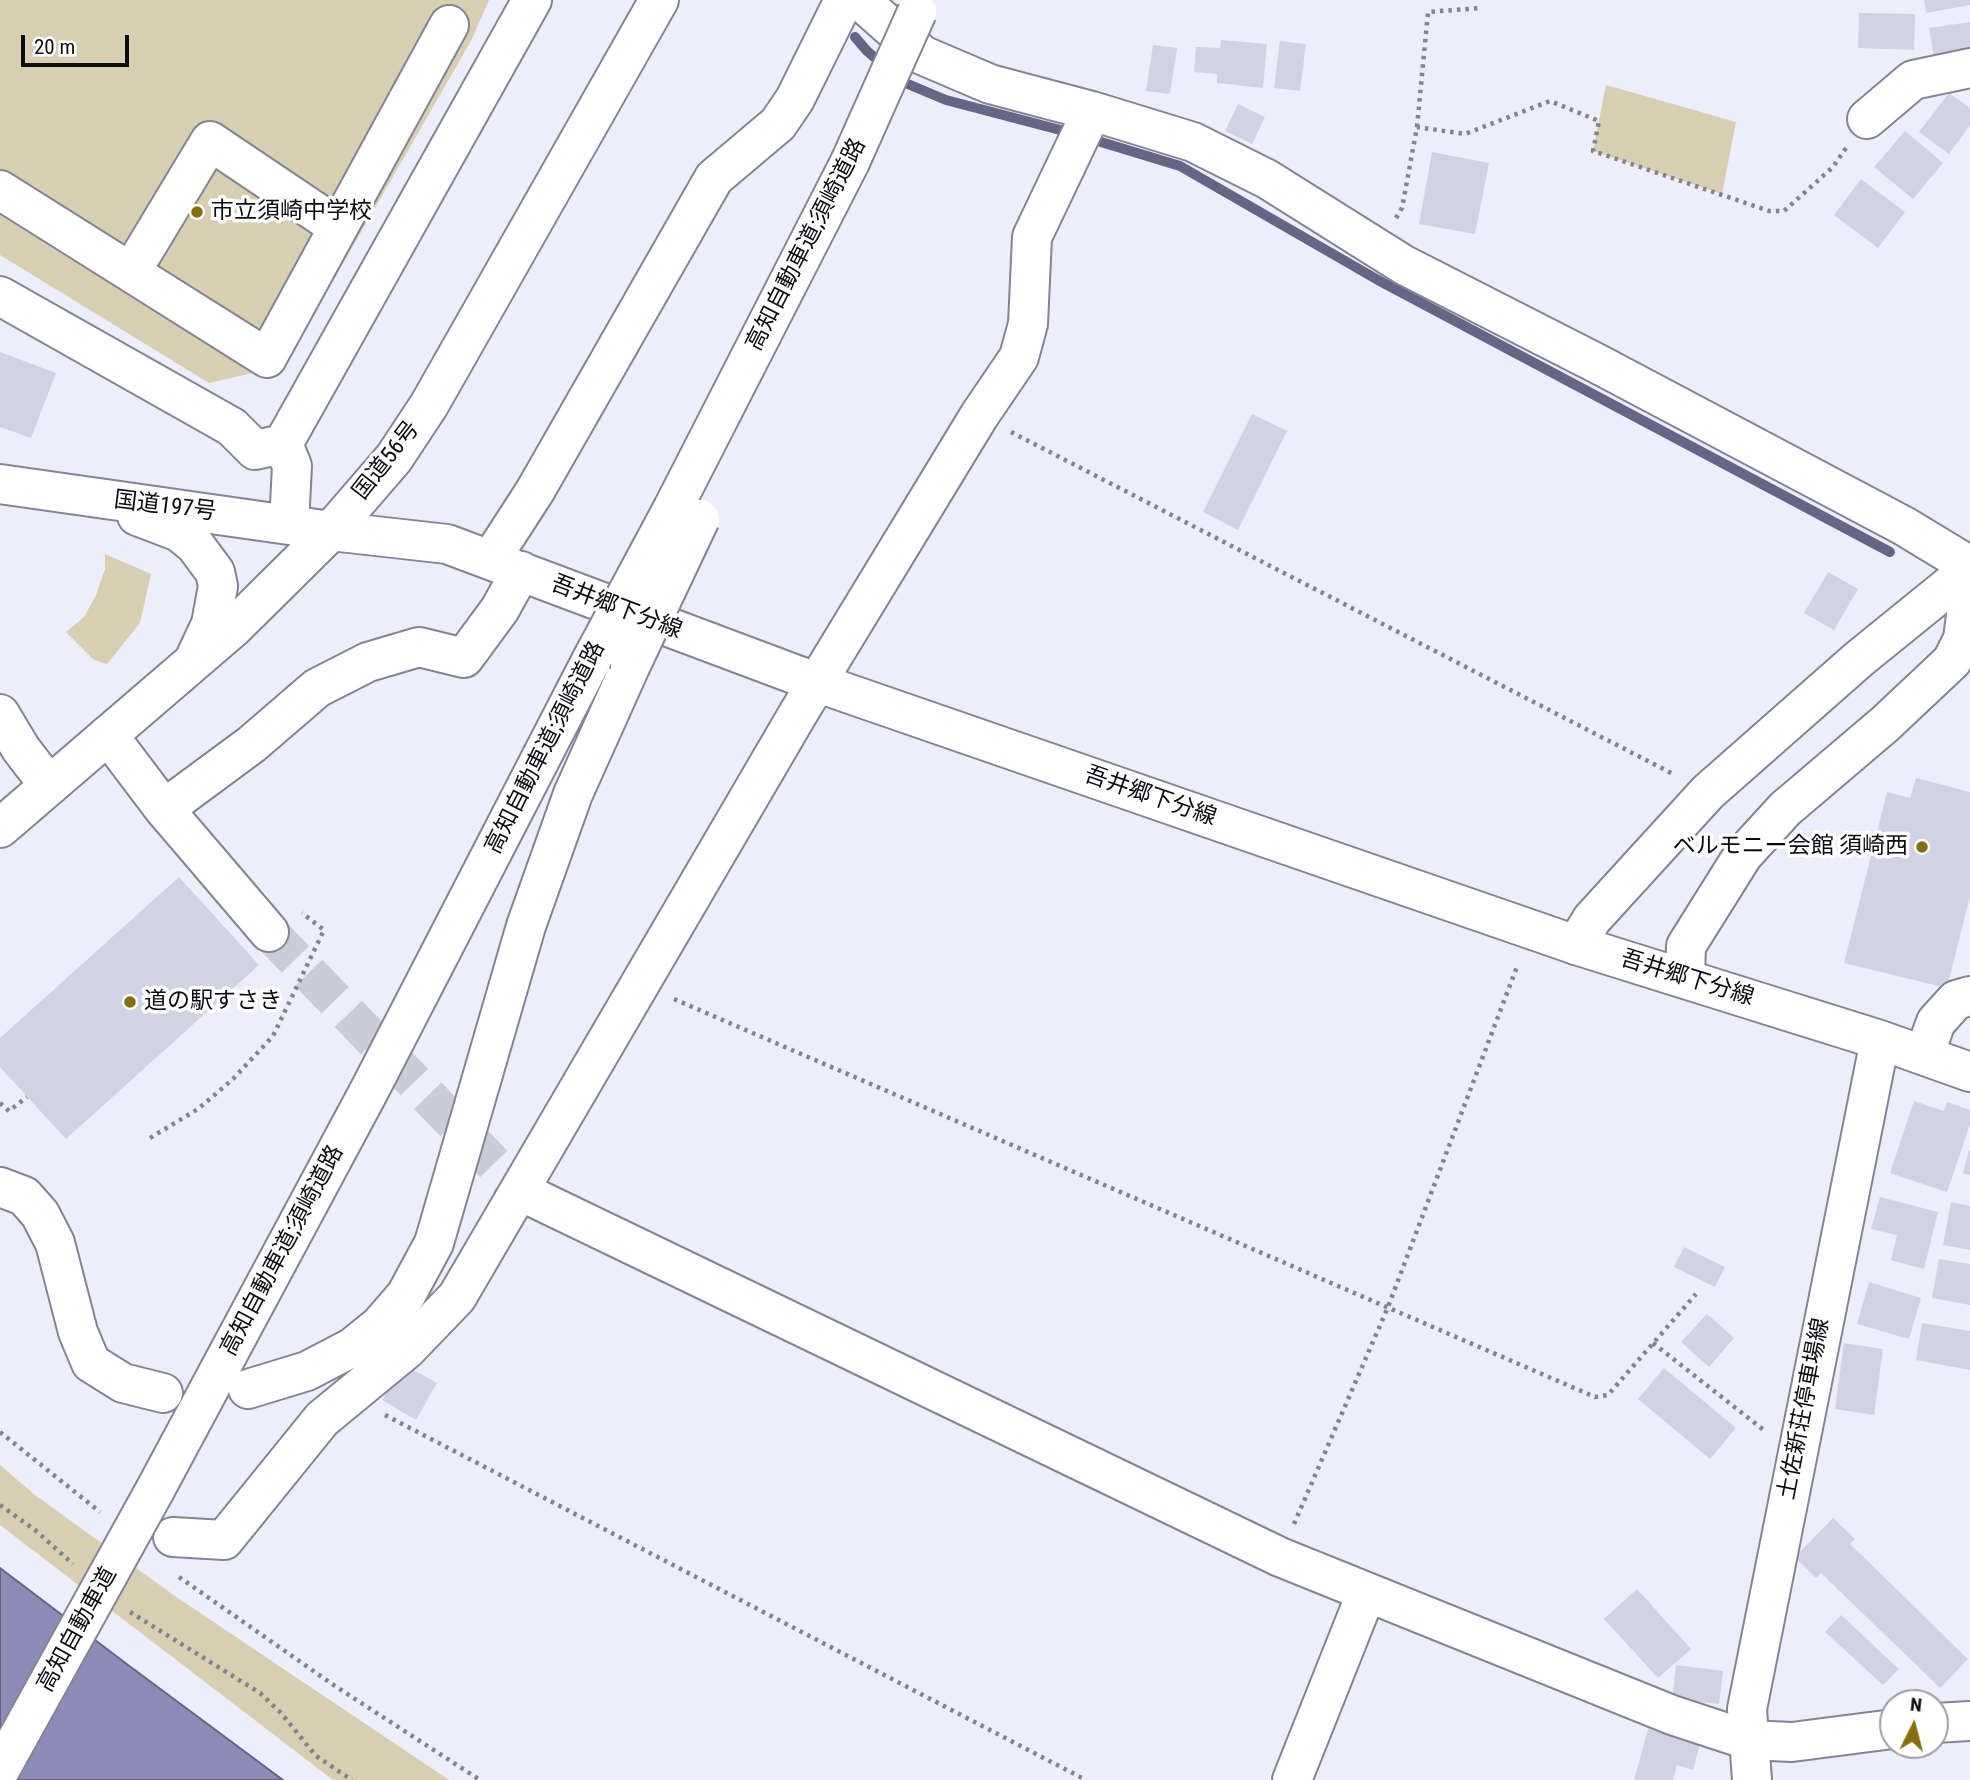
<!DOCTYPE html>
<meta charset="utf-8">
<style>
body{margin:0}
#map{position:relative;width:1970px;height:1780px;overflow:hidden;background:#ededfc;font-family:"Roboto Condensed",sans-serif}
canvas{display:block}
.north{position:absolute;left:1879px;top:1689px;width:70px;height:70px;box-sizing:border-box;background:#fff;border:2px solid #9d9da0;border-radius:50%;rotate:6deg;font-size:19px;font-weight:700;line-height:28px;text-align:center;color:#0b0b11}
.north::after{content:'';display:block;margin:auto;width:24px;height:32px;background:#866e0c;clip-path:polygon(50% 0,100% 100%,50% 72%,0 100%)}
.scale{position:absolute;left:21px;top:35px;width:108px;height:32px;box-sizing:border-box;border:4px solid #0b0b11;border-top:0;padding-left:9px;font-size:21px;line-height:24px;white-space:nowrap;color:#0b0b11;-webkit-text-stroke:5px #fff;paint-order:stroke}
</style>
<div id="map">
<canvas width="1970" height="1780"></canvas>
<div class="north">N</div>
<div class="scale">20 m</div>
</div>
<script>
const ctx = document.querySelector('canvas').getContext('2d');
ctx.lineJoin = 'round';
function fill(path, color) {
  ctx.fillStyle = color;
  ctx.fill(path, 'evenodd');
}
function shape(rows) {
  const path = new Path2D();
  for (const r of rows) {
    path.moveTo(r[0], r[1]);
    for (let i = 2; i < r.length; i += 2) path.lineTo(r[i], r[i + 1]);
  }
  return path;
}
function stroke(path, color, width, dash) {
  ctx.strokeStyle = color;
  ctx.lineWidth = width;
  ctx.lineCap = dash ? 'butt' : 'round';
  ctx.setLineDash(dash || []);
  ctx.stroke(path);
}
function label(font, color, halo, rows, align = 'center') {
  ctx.font = font + ' "Roboto Condensed","Noto Sans JP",sans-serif';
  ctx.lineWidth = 7;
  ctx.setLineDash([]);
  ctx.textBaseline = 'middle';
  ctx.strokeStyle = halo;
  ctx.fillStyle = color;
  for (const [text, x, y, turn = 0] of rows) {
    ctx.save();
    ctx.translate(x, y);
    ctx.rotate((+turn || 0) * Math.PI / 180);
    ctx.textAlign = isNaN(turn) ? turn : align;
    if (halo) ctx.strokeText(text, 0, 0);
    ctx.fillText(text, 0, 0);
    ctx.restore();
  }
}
fill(shape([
 [0,0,489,0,471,41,284,366,209,383,0,255],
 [1606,85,1736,122,1722,194,1593,151],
 [105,554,151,574,140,623,107,664,94,660,66,632,84,617,96,595,105,569],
 [0,1465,35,1495,175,1596,449,1780,333,1780,0,1525]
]), '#d8cfb2');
const water = shape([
 [0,1568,128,1665,283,1780,0,1780,0,1568]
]);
fill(water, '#8c8cb8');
stroke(water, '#656586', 2);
stroke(shape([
 [855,37,867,51,903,82,946,100,1064,131],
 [1101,142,1180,166,1378,280,1890,552]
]), '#656586', 10);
fill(shape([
 [1924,0,1970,0,1970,5,1926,13],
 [1859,13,1915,14,1914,50,1858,48],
 [1970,22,1970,52,1934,58,1929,28],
 [1221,40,1267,44,1263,88,1217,83,1217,74,1194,72,1196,47,1220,48],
 [1280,41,1306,44,1300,91,1274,88],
 [1153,45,1177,48,1170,94,1146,91],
 [1949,93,1970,108,1970,125,1949,154,1919,132],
 [1238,104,1265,117,1252,144,1225,131],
 [1905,131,1943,163,1913,199,1874,167],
 [1432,152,1489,163,1475,234,1419,224],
 [1861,179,1905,212,1878,248,1834,215],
 [0,352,56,373,31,438,0,427],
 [1252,414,1287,431,1238,530,1203,512],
 [1828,572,1858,589,1834,630,1804,613],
 [1916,778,1970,792,1970,896,1947,988,1844,963,1887,792,1910,798],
 [179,877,259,965,66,1139,0,1067,0,1038],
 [1914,1101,1944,1111,1947,1102,1970,1110,1970,1124,1947,1192,1890,1173],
 [1969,1150,1970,1150,1970,1175,1963,1173],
 [1880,1197,1938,1212,1924,1269,1891,1260,1897,1235,1871,1229],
 [1951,1202,1970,1206,1970,1250,1943,1245],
 [1684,1247,1725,1267,1715,1287,1674,1267],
 [1939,1259,1970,1264,1970,1305,1932,1298],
 [1869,1282,1921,1298,1909,1339,1857,1324],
 [1707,1314,1734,1338,1709,1367,1681,1342],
 [1922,1323,1970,1331,1970,1370,1916,1360],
 [1844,1343,1883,1349,1874,1415,1835,1409],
 [1664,1368,1736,1428,1710,1459,1638,1399],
 [412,1369,437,1383,416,1420,382,1400,398,1374],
 [1833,1518,1855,1539,1850,1544,1968,1659,1940,1688,1821,1573,1816,1578,1795,1557],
 [1637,1589,1691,1649,1658,1678,1604,1619],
 [1841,1615,1899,1669,1883,1685,1825,1632],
 [1676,1665,1723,1671,1719,1704,1672,1699],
 [1648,1729,1700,1744,1693,1770,1677,1765,1673,1780,1634,1780]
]), '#d2d2e5');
stroke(shape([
 [269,932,520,1191]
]), '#cbcbd9', 38, [38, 19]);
const minor = shape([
 [860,0,922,55,990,84,1092,111,1193,142,1267,179,1404,265,1600,365,1904,526,1970,566],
 [1867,119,1913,80,1970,68],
 [0,190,267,358,449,25],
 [131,272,210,141,338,227],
 [0,296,232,427,255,450,283,444],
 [289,524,292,466,283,444,532,0],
 [491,559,535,491,714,178,778,124,795,99,844,0],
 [0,714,21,749,48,784],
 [108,735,164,809,269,932],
 [164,809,252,744,317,688,368,662,419,647,464,658,500,609,521,571],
 [1576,945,1592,919,1708,792,1859,659,1970,569],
 [1685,977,1686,946,1743,855,1785,809,1885,724,1952,661,1963,639,1970,584],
 [1924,1055,1936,1022,1956,1000,1970,996],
 [520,1191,1280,1557,1672,1715,1748,1740,1792,1742,1893,1729],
 [173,1537,224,1540,322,1419,407,1349,457,1297,799,712,979,416,1019,357,1028,324,1032,237,1092,111],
 [1935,1723,1970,1721],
 [1292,1780,1366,1594]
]);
const major = shape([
 [331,531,447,544,818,683,1576,945,1880,1040,1970,1072],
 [1752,1780,1747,1709,1880,1040]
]);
const highway = shape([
 [0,484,331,531],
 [673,508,850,162],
 [137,516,179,532,195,545,215,572,218,586,211,624,196,656],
 [0,828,234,627,331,531,394,458,429,405,659,0],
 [0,1187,24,1196,40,1214,55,1243,78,1332,91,1363,123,1383,163,1393],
 [248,1389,307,1371,353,1347,380,1325,406,1295,434,1243,526,926,573,794,630,667],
 [155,1490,369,1091,592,659]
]);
stroke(minor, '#838495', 42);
stroke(major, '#838495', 42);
stroke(highway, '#838495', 42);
stroke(shape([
 [1417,127,1428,12,1481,8],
 [1396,218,1402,208,1417,127,1465,134,1550,101,1599,121,1593,151,1769,211,1784,211,1833,167,1846,148],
 [1011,432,1675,775],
 [674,999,1595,1397,1608,1395,1696,1294],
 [0,1103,9,1111,27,1097],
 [150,1138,198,1109,233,1079,273,1036,324,930,302,913],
 [1653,1343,1765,1431],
 [385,1415,1086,1780],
 [0,1432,100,1512],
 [0,1505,35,1530,73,1564],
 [1294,1524,1388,1307,1518,964],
 [179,1577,335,1686,480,1780],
 [130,1612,260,1693,281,1713,316,1756,352,1780]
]), '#84848e', 4.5, [3.5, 5]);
stroke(minor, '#fff', 38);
stroke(major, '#fff', 38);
stroke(highway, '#fff', 38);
const highwayBridge = shape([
 [850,162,917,12],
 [592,659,673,508],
 [630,667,700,519],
 [0,1770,155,1490]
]);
stroke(highwayBridge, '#838495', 42, []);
stroke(highwayBridge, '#fff', 38);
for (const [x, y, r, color] of [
 [197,212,7,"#866e0c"],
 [1922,847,7,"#866e0c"],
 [130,1002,7,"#866e0c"]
]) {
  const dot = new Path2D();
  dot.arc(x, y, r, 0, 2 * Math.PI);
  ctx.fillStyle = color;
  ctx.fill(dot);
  stroke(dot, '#fff', 2.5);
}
label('23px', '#0b0b11', '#fff', [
 ["市立須崎中学校",211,212],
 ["ベルモニー会館 須崎西",1908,847,"right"],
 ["道の駅すさき",144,1002]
], 'left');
label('23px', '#0b0b11', '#fff', [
 ["高知自動車道;須崎道路",807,245,-63],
 ["国道56号",387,461,-52],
 ["国道197号",165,507,7],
 ["吾井郷下分線",616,608,21],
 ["高知自動車道;須崎道路",546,748,-63],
 ["吾井郷下分線",1150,797,19],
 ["吾井郷下分線",1687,979,17],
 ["高知自動車道;須崎道路",283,1251,-62],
 ["土佐新荘停車場線",1805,1409,-79],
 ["高知自動車道",78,1630,-61]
]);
</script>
